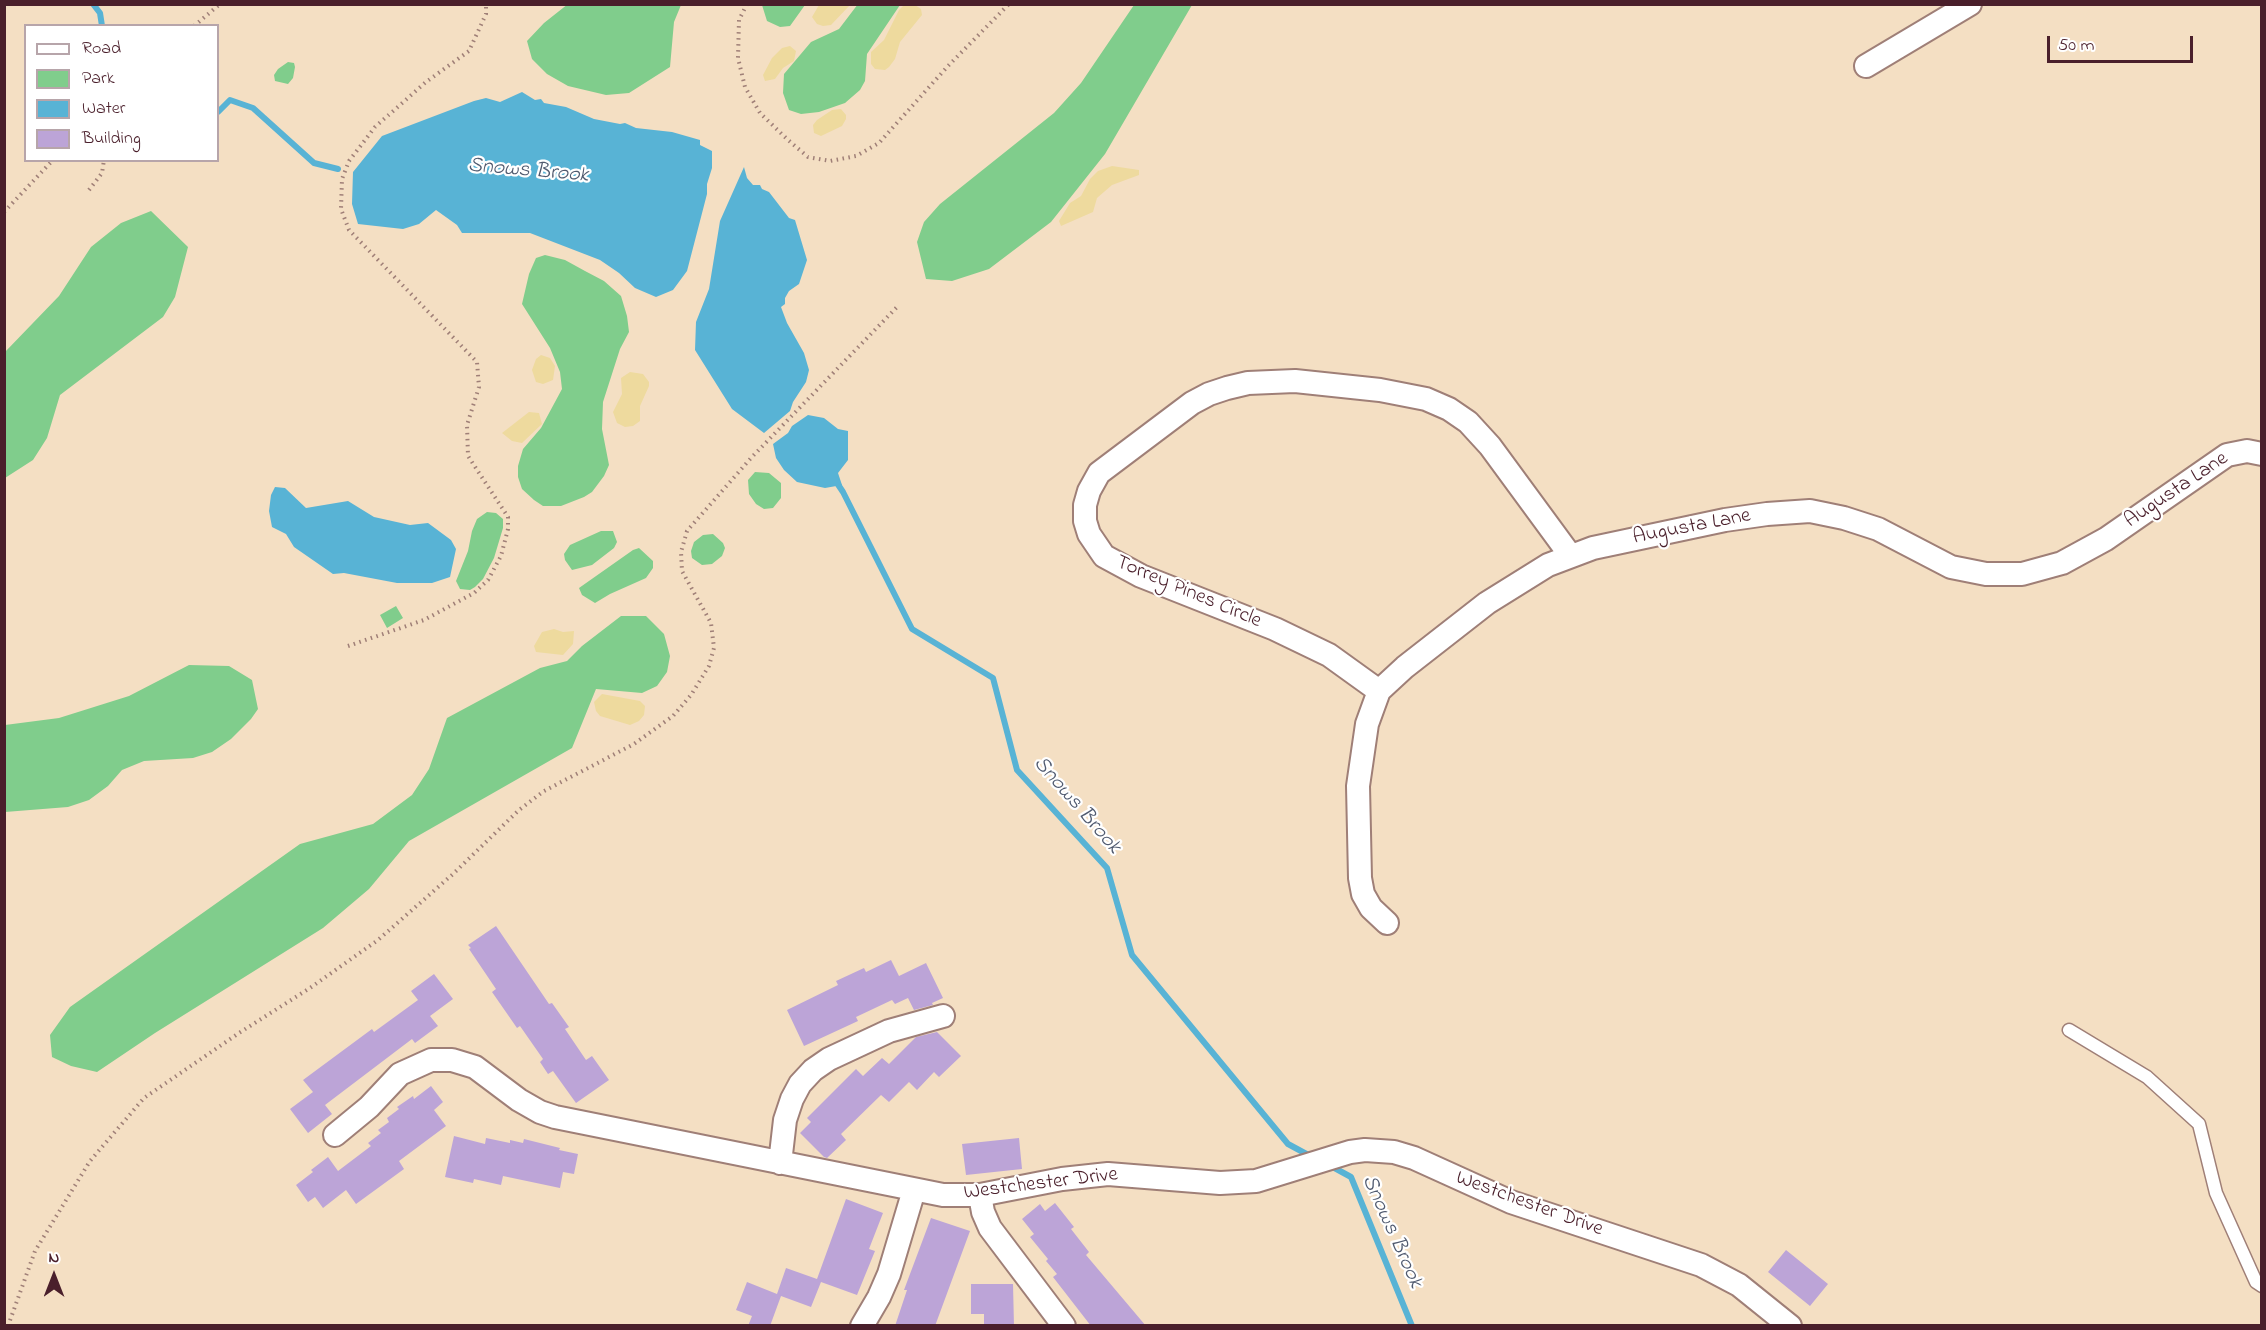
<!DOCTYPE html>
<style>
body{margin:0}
#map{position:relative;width:2266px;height:1330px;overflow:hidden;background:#f4dfc3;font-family:"Indie Flower",sans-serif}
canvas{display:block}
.frame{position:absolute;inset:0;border:6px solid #4a1f2b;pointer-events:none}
.legend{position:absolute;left:24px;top:24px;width:195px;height:138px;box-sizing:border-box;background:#fff;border:2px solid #b7a5aa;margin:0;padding:8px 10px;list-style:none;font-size:18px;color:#4a1f2b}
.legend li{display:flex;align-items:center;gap:12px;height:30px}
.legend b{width:30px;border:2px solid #b7a5aa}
.north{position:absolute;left:24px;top:1246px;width:60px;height:60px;-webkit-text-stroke:4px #fff;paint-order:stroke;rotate:0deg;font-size:16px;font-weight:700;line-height:24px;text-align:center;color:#4a1f2b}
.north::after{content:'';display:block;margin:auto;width:21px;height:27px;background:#4a1f2b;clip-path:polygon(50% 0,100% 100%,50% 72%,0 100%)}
.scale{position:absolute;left:2047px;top:36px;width:146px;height:27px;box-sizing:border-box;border:3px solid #4a1f2b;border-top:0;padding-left:8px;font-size:18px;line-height:21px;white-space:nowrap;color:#4a1f2b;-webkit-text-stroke:4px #fff;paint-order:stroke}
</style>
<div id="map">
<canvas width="2266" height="1330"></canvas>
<div class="frame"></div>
<ul class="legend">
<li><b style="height:8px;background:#fff"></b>Road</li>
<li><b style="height:16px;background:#80cd8c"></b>Park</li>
<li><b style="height:16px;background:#58b3d5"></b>Water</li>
<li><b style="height:16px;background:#bca4d7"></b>Building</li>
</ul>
<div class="north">N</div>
<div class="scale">50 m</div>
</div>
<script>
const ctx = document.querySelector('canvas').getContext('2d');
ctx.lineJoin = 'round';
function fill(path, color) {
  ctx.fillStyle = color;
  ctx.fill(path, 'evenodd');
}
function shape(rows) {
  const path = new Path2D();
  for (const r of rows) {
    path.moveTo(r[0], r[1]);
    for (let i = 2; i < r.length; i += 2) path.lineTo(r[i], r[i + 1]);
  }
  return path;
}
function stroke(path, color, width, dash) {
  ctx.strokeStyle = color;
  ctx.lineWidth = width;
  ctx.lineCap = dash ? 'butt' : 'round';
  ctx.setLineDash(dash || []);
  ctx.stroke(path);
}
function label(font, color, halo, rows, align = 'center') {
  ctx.font = font + ' "Indie Flower",sans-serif';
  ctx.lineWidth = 4.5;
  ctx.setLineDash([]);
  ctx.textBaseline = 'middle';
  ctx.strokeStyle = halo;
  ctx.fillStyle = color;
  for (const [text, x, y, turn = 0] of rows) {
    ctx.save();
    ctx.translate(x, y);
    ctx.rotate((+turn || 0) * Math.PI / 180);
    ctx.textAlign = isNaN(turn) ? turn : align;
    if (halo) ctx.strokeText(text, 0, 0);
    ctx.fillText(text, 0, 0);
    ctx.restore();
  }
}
fill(shape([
 [568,4,681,5,674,22,670,67,629,93,606,95,568,86,547,74,532,59,527,41,544,23],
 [858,4,900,5,867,54,865,81,860,90,845,103,819,112,801,114,789,110,783,93,784,74,811,42,839,29],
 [762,5,762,4,805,5,790,26,780,27,767,21],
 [1134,5,1192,5,1105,154,1051,222,989,269,952,281,926,279,917,242,924,222,940,204,1054,113,1081,83],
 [288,62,294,63,295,67,293,78,288,84,275,81,274,75,278,69],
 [151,211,188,247,175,297,163,317,60,395,47,438,33,460,5,478,5,352,59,296,91,247,121,223],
 [545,255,565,260,585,271,604,281,621,296,627,316,629,332,620,349,603,402,602,429,609,465,604,476,592,492,584,497,561,506,543,506,534,500,522,489,518,477,518,466,523,449,541,428,562,389,560,372,550,348,522,304,529,274,536,258],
 [755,472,769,473,781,483,781,498,773,508,764,509,756,504,749,494,748,480],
 [487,512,496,513,503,519,503,528,494,558,483,579,475,587,470,590,460,589,456,581,468,551,472,531,477,519],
 [601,531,613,531,617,542,614,548,592,565,572,570,565,560,564,554,570,545],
 [713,534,723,543,725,548,722,556,712,564,702,565,692,558,691,551,694,542,703,535],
 [639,548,653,561,653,568,646,578,610,594,595,603,582,595,579,588,633,550],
 [396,606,403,618,387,628,380,615],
 [621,616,646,616,664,634,670,656,667,672,657,686,642,693,596,689,572,748,409,841,369,889,323,928,155,1033,97,1072,71,1066,52,1057,50,1035,70,1007,300,844,373,824,412,795,429,769,447,718,540,668,567,661,582,646],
 [189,665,229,666,252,680,258,709,251,719,231,739,212,752,193,758,144,761,122,770,108,786,89,800,68,807,5,812,5,725,59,718,129,696]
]), '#80cd8c');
fill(shape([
 [819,5,819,4,850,5,831,25,823,26,817,24,812,17],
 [904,5,915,5,921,9,922,15,900,42,895,59,889,67,885,70,875,69,871,64,871,52,884,40,899,10],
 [790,46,796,51,794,61,783,68,775,79,765,81,763,75,772,58,782,48],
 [841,109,846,115,846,119,842,126,821,136,814,133,813,125,817,120,832,110],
 [1112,166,1139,170,1139,175,1112,185,1097,198,1093,212,1061,226,1059,221,1070,203,1081,196,1090,179,1098,171],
 [541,355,550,358,555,366,553,380,543,384,536,382,532,370,536,359],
 [630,372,643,374,649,382,649,386,640,406,640,421,633,426,625,427,617,423,613,412,622,394,621,378],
 [529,412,539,413,542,424,522,443,512,441,502,433],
 [554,629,563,632,574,631,573,644,563,655,536,652,534,646,542,632],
 [602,694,640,701,645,706,644,715,639,721,630,725,600,716,596,711,594,702]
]), '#eeda9e');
fill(shape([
 [522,92,535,100,541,99,544,103,566,107,594,119,620,124,625,123,636,128,672,132,700,140,700,145,712,151,712,168,707,184,707,194,687,271,673,290,656,297,635,288,619,273,600,260,530,233,462,233,457,225,436,210,419,224,403,229,358,224,352,204,353,172,382,136,474,101,486,98,500,102],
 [744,167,747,178,753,185,760,185,762,189,769,192,789,218,795,220,807,260,799,284,789,291,785,298,785,304,781,307,787,323,804,353,809,370,806,382,793,402,790,411,764,433,732,409,695,350,696,322,709,289,720,221],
 [808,415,824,418,838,429,848,431,848,460,838,473,842,485,825,488,797,482,784,470,776,458,773,444,788,433,792,426],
 [275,487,285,488,306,508,348,501,374,517,410,525,428,523,451,540,456,549,450,577,432,583,397,583,344,573,333,574,294,547,286,534,272,527,269,511,271,495]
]), '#58b3d5');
stroke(shape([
 [93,4,100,13,102,26],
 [218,112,230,100,253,108,314,163,338,169],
 [835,480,843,492,912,629,993,678,1017,770,1107,868,1132,955,1288,1144,1312,1157],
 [1329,1165,1351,1177,1412,1326]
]), '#58b3d5', 6);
fill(shape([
 [496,926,549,1004,552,1003,569,1027,565,1029,586,1060,592,1056,609,1080,576,1103,553,1071,548,1074,540,1062,543,1059,520,1026,517,1028,508,1015,492,992,496,989,469,949,471,948,468,945],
 [891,960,899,976,926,963,943,998,932,1003,933,1005,914,1010,908,998,895,1004,892,1000,856,1017,858,1021,804,1046,787,1010,838,985,836,981,864,968,866,972],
 [434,974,453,999,430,1016,438,1026,415,1043,412,1039,325,1105,332,1114,308,1133,290,1109,313,1092,303,1080,372,1029,374,1032,418,1000,411,991],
 [937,1032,961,1056,939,1077,934,1072,917,1090,909,1082,889,1102,881,1095,841,1134,846,1140,827,1158,824,1157,800,1133,811,1122,807,1118,856,1069,863,1076,882,1058,889,1064,916,1037],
 [431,1086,443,1102,434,1110,446,1126,399,1161,404,1169,356,1204,346,1190,323,1208,315,1197,308,1202,296,1185,313,1172,311,1170,328,1157,338,1171,371,1146,368,1143,381,1133,378,1130,389,1122,387,1118,399,1109,397,1107,413,1096,414,1099],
 [454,1136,485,1144,486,1138,510,1143,510,1140,523,1143,524,1139,560,1148,559,1150,578,1154,574,1174,563,1172,560,1188,503,1176,501,1185,474,1179,473,1183,445,1177],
 [1019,1138,1022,1169,966,1175,962,1144],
 [846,1199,883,1213,869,1249,875,1251,857,1295,821,1282,811,1307,781,1296,770,1326,748,1326,752,1316,736,1310,747,1282,777,1294,786,1268,817,1279],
 [1055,1203,1074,1227,1071,1229,1089,1252,1086,1255,1146,1326,1091,1326,1053,1277,1057,1274,1046,1261,1048,1259,1030,1237,1034,1234,1022,1219,1040,1204,1045,1211],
 [931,1218,970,1231,935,1326,895,1326,907,1290,904,1290],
 [1786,1250,1828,1284,1810,1306,1768,1272],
 [971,1284,1013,1284,1014,1326,984,1326,984,1314,971,1314]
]), '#bca4d7');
const lane = shape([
 [2069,1030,2147,1077,2199,1124,2216,1193,2256,1282,2262,1286]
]);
const street = shape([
 [1866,66,1970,4],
 [1379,691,1329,655,1275,629,1141,576,1104,556,1089,534,1085,521,1085,505,1089,491,1099,473,1192,403,1209,394,1227,388,1248,383,1295,381,1380,390,1426,399,1449,409,1468,422,1490,446,1570,555],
 [1387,923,1371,908,1363,894,1360,878,1358,786,1367,724,1379,691,1405,667,1487,603,1548,565,1593,548,1725,520,1767,514,1810,511,1844,518,1878,529,1951,567,1986,574,2022,574,2062,563,2106,539,2227,455,2247,451,2262,454],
 [335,1135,369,1107,400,1074,431,1060,452,1060,475,1067,519,1100,540,1112,555,1117,943,1195,980,1195,1062,1179,1108,1174,1220,1183,1256,1181,1350,1152,1365,1150,1394,1152,1414,1158,1511,1202,1701,1265,1739,1285,1790,1326],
 [780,1163,785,1120,792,1099,800,1084,813,1070,829,1059,889,1031,943,1016],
 [980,1195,983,1212,990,1228,1064,1326],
 [862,1326,879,1297,889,1274,914,1190]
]);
stroke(lane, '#9f7f77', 15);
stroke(street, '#9f7f77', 26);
stroke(shape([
 [747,4,739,20,738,58,745,87,760,113,788,140,808,157,830,161,856,156,879,143,948,66,1009,4],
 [194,26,220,4],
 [89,190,102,173,104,160],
 [4,212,53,160],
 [348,646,424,620,474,593,488,580,501,556,508,529,508,517,468,456,467,425,479,387,477,362,349,230,341,209,342,179,349,161,375,127,426,82,469,51,486,14,486,4],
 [8,1326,35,1251,90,1161,144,1098,239,1033,310,988,378,940,453,874,519,810,544,791,634,744,673,716,691,695,709,666,714,648,711,623,682,571,681,552,687,531,751,458,898,306]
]), '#9f7f77', 4, [1.5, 4.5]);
stroke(lane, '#fff', 12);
stroke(street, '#fff', 22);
label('21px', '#4a1f2b', '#fff', [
 ["Augusta Lane",2177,491,-34],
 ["Augusta Lane",1692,528,-11],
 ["Torrey Pines Circle",1188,593,23],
 ["Westchester Drive",1041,1185,-7],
 ["Westchester Drive",1529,1205,20]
]);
label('italic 22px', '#505a6f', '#fff', [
 ["Snows Brook",528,172,5],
 ["Snows Brook",1076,806,49],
 ["Snows Brook",1391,1232,66]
]);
</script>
